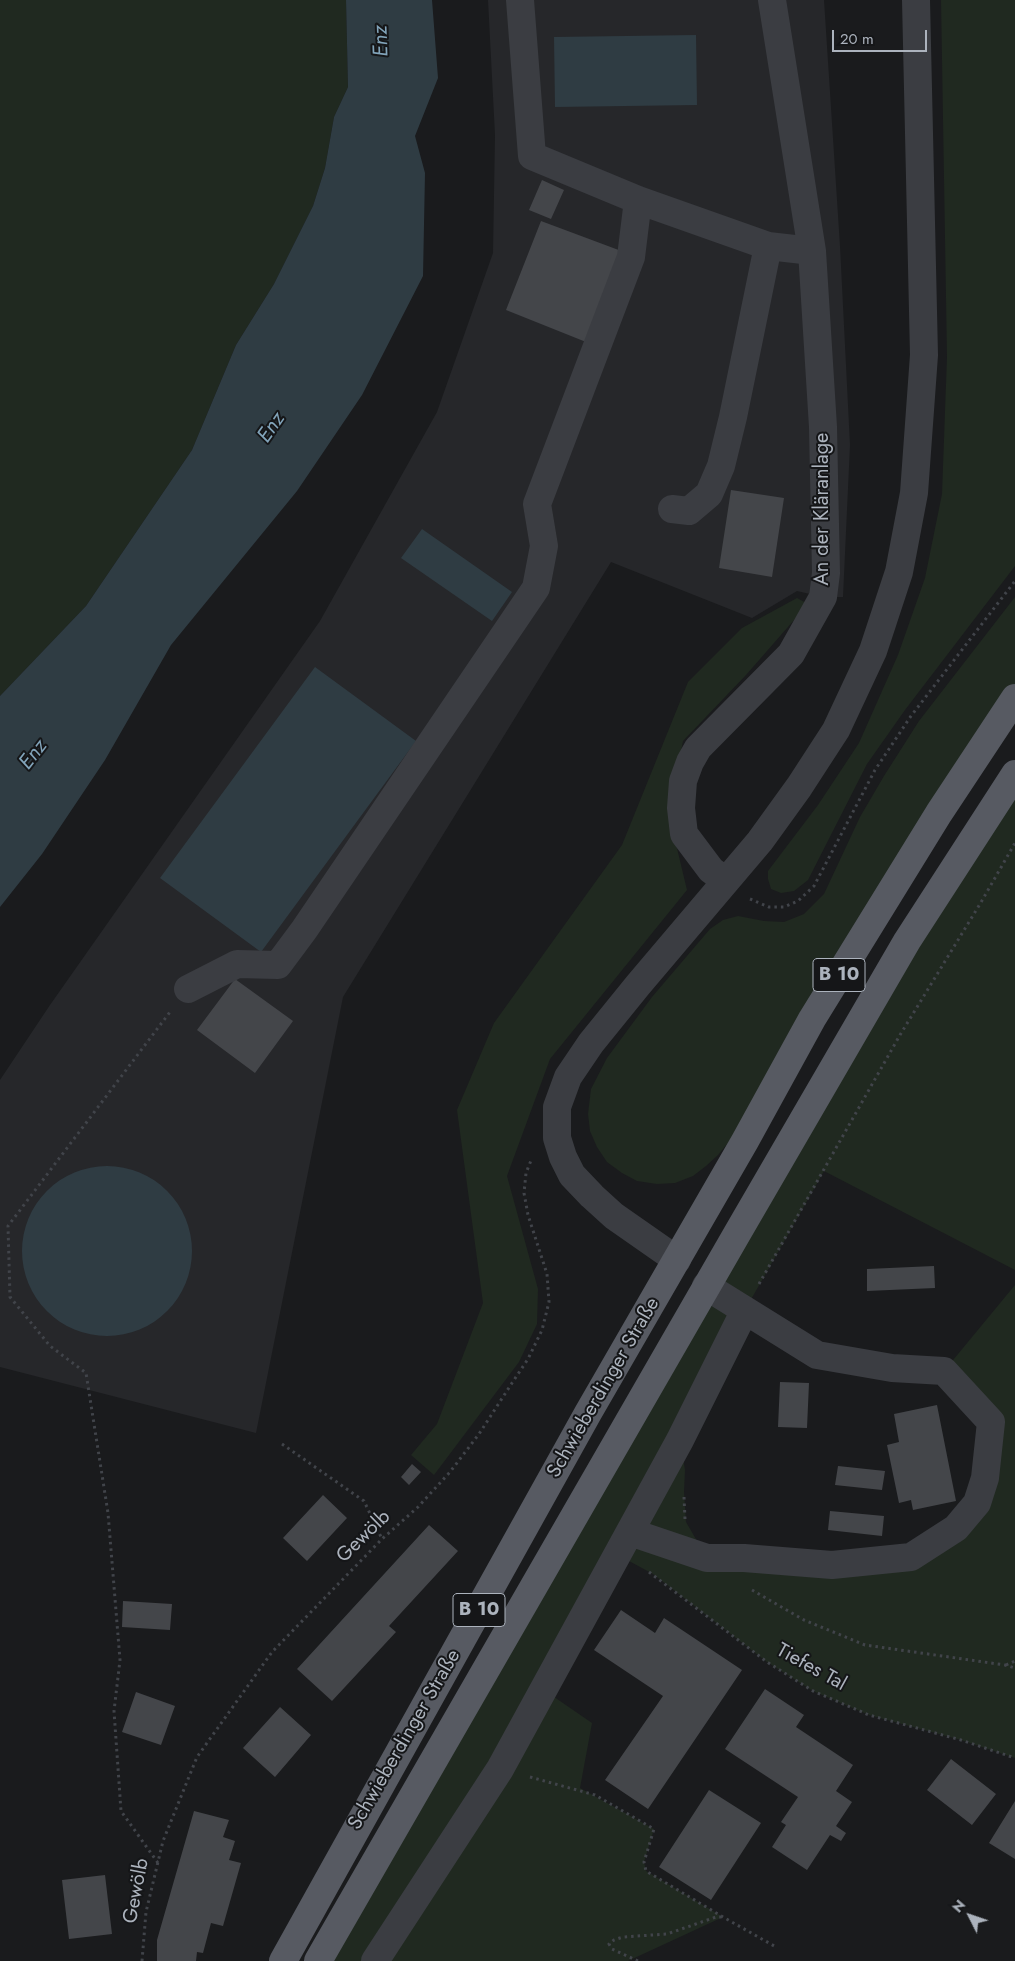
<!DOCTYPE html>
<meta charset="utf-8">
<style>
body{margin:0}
#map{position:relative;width:1015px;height:1961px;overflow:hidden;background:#1a1b1d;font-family:Jost,sans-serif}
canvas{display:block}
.north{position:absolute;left:945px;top:1891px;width:50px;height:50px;-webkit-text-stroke:4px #151618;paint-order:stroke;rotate:311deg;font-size:14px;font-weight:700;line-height:20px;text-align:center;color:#acb3bd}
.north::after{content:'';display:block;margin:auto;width:18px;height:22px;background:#acb3bd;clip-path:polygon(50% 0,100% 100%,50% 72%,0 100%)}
.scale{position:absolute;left:832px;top:30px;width:95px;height:22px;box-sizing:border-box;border:2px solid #acb3bd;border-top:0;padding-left:6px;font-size:15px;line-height:18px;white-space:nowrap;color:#acb3bd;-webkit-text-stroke:4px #151618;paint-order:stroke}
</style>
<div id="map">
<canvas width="1015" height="1961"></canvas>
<div class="north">N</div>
<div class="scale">20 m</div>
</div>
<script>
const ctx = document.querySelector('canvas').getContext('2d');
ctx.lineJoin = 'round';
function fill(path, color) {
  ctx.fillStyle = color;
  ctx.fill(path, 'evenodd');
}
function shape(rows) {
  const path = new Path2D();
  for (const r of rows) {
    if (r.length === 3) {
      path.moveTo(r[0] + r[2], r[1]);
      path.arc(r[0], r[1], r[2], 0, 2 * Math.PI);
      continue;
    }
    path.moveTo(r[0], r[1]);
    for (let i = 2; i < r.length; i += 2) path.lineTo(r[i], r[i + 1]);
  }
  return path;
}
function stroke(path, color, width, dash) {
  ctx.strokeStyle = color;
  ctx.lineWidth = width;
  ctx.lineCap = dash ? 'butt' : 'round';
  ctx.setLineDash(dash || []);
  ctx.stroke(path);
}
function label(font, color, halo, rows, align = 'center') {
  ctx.font = font + ' Jost,sans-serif';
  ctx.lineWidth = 4;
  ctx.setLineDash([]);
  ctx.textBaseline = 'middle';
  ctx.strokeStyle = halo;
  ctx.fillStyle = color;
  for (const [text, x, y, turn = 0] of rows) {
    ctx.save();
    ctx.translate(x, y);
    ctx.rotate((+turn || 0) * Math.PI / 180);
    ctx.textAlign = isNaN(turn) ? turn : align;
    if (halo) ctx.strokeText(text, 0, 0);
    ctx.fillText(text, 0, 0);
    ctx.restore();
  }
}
fill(shape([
 [488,0,824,0,840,246,850,445,843,597,823,597,797,591,752,618,611,562,343,997,256,1433,0,1367,0,1080,50,1005,320,621,437,412,493,253,495,135]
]), '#26272a');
fill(shape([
 [0,0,346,0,348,87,334,117,325,168,313,206,274,284,236,345,192,450,86,606,0,696],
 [941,0,1015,0,1015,566,905,710,867,764,808,880,794,891,781,893,771,889,768,879,768,871,818,805,859,743,898,655,925,578,942,494,947,357],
 [1015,597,1015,684,885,879,738,1131,718,1155,706,1166,693,1176,675,1183,657,1184,637,1181,622,1173,607,1162,597,1147,590,1131,588,1114,591,1089,607,1058,652,997,710,929,723,920,738,916,764,921,784,922,804,914,824,894,860,817,884,776,919,721],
 [797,598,808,604,746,675,683,741,669,815,687,890,550,1059,507,1176,538,1289,537,1324,519,1362,434,1475,411,1455,437,1424,483,1303,457,1110,494,1023,622,845,688,682,742,628],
 [1015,774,1015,1270,824,1171,745,1310,680,1440,685,1470,684,1492,686,1522,707,1558,911,1557,956,1528,991,1422,944,1371,1015,1285,1015,1758,961,1740,869,1715,813,1691,767,1662,653,1574,618,1555,544,1690,592,1723,580,1788,654,1829,644,1862,646,1871,723,1917,628,1961,318,1961]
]), '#202920');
fill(shape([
 [346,0,432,0,438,78,415,136,425,173,423,276,362,395,297,491,171,645,105,760,42,854,0,907,0,696,86,606,192,450,236,345,274,284,313,206,325,168,334,117,348,87],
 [696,35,697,105,555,107,554,37],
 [422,529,512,592,492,621,401,558],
 [315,667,416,741,261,952,160,878],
 [107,1251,85]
]), '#2f3c43');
fill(shape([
 [542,180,564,190,551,219,529,210],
 [541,221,624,252,586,342,506,310],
 [731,490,784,498,772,577,719,568],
 [235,979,293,1021,255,1073,197,1030],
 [934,1266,935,1288,867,1291,867,1269],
 [780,1382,809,1383,807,1428,778,1427],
 [937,1405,956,1501,913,1510,911,1500,899,1503,887,1445,899,1442,894,1414],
 [412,1464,421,1472,409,1485,401,1477],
 [838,1466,885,1471,882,1490,835,1485],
 [323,1495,347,1518,307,1561,283,1538],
 [830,1511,884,1516,882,1536,828,1530],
 [429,1525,458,1551,389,1626,396,1632,332,1701,297,1669],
 [123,1601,172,1604,170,1630,122,1627],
 [621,1610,655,1633,664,1618,742,1670,648,1809,605,1780,663,1696,594,1650],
 [765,1689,804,1715,796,1727,853,1765,836,1791,852,1802,836,1826,846,1833,841,1841,830,1835,807,1870,772,1847,786,1825,781,1822,798,1797,725,1749],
 [136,1692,175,1706,161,1745,122,1732],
 [280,1707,311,1735,275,1777,243,1748],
 [951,1759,996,1794,972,1825,927,1790],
 [709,1790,761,1823,711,1900,659,1867],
 [1015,1801,1015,1859,989,1843],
 [194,1811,229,1820,223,1837,235,1841,229,1860,241,1863,223,1926,211,1923,203,1953,197,1952,196,1961,157,1961,157,1940],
 [105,1875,112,1934,69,1939,62,1880]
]), '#44464a');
stroke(shape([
 [750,899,769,907,784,907,798,901,814,886,875,770,911,716,1015,581],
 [759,1284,900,1035,980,904,1015,843],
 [282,1444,364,1501,382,1539],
 [684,1497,685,1519],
 [649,1572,767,1662,813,1691,869,1715,961,1740,1015,1758],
 [752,1590,804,1620,865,1645,1005,1665,1015,1668],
 [1006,1665,1015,1661],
 [530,1777,595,1795,654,1829,644,1862,646,1871,723,1917,776,1947],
 [158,1863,121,1811,114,1711,120,1660,108,1513,86,1373,50,1346,10,1297,8,1226,170,1012],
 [142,1961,146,1912,163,1841,197,1757,272,1652,382,1539,418,1507,450,1472,479,1434,512,1383,528,1359,542,1330,549,1302,547,1274,528,1215,524,1193,526,1173,532,1158],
 [638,1961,612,1949,609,1944,614,1940,623,1937,667,1934,716,1917,722,1917]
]), '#41444a', 3, [2.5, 4]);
stroke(shape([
 [520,0,532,156,638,200,768,246,812,251],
 [672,509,689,511,709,494,721,466,733,417,768,246],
 [726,881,711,870,684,834,681,808,683,781,690,762,698,748,791,654,823,597,826,573,823,427,812,251,772,0],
 [188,989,237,964,278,965,304,930,536,588,544,546,537,504,631,257,638,200],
 [677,1260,614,1216,592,1196,572,1175,563,1157,557,1138,557,1107,568,1077,591,1043,638,985,760,841,799,787,836,730,873,651,899,572,914,493,924,355,916,0],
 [630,1532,707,1558,744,1558,832,1565,911,1557,956,1528,977,1503,985,1478,991,1422,944,1371,892,1368,817,1355,706,1286],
 [375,1961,500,1769,680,1440,745,1310]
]), '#3b3d42', 28);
stroke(shape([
 [283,1961,588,1413,745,1141,812,1019,939,813,1015,698],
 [318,1961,738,1232,907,941,1015,774]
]), '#575a62', 28);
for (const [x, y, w] of [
 [839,975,52],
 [479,1610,52]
]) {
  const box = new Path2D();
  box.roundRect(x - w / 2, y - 16.5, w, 33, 4);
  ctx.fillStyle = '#151618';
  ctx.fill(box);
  stroke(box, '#acb3bd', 1);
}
label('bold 19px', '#acb3bd', null, [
 ["B 10",839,975],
 ["B 10",479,1610]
]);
label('20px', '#acb3bd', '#151618', [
 ["An der Kläranlage",823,509,-90],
 ["Schwieberdinger Straße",604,1388,-60],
 ["Gewölb",364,1537,-44],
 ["Tiefes Tal",811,1668,29],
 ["Schwieberdinger Straße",405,1740,-60],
 ["Gewölb",137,1891,-79]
]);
label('italic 21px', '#82a4ba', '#151618', [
 ["Enz",382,41,-92],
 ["Enz",272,428,-55],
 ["Enz",34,755,-52]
]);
</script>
